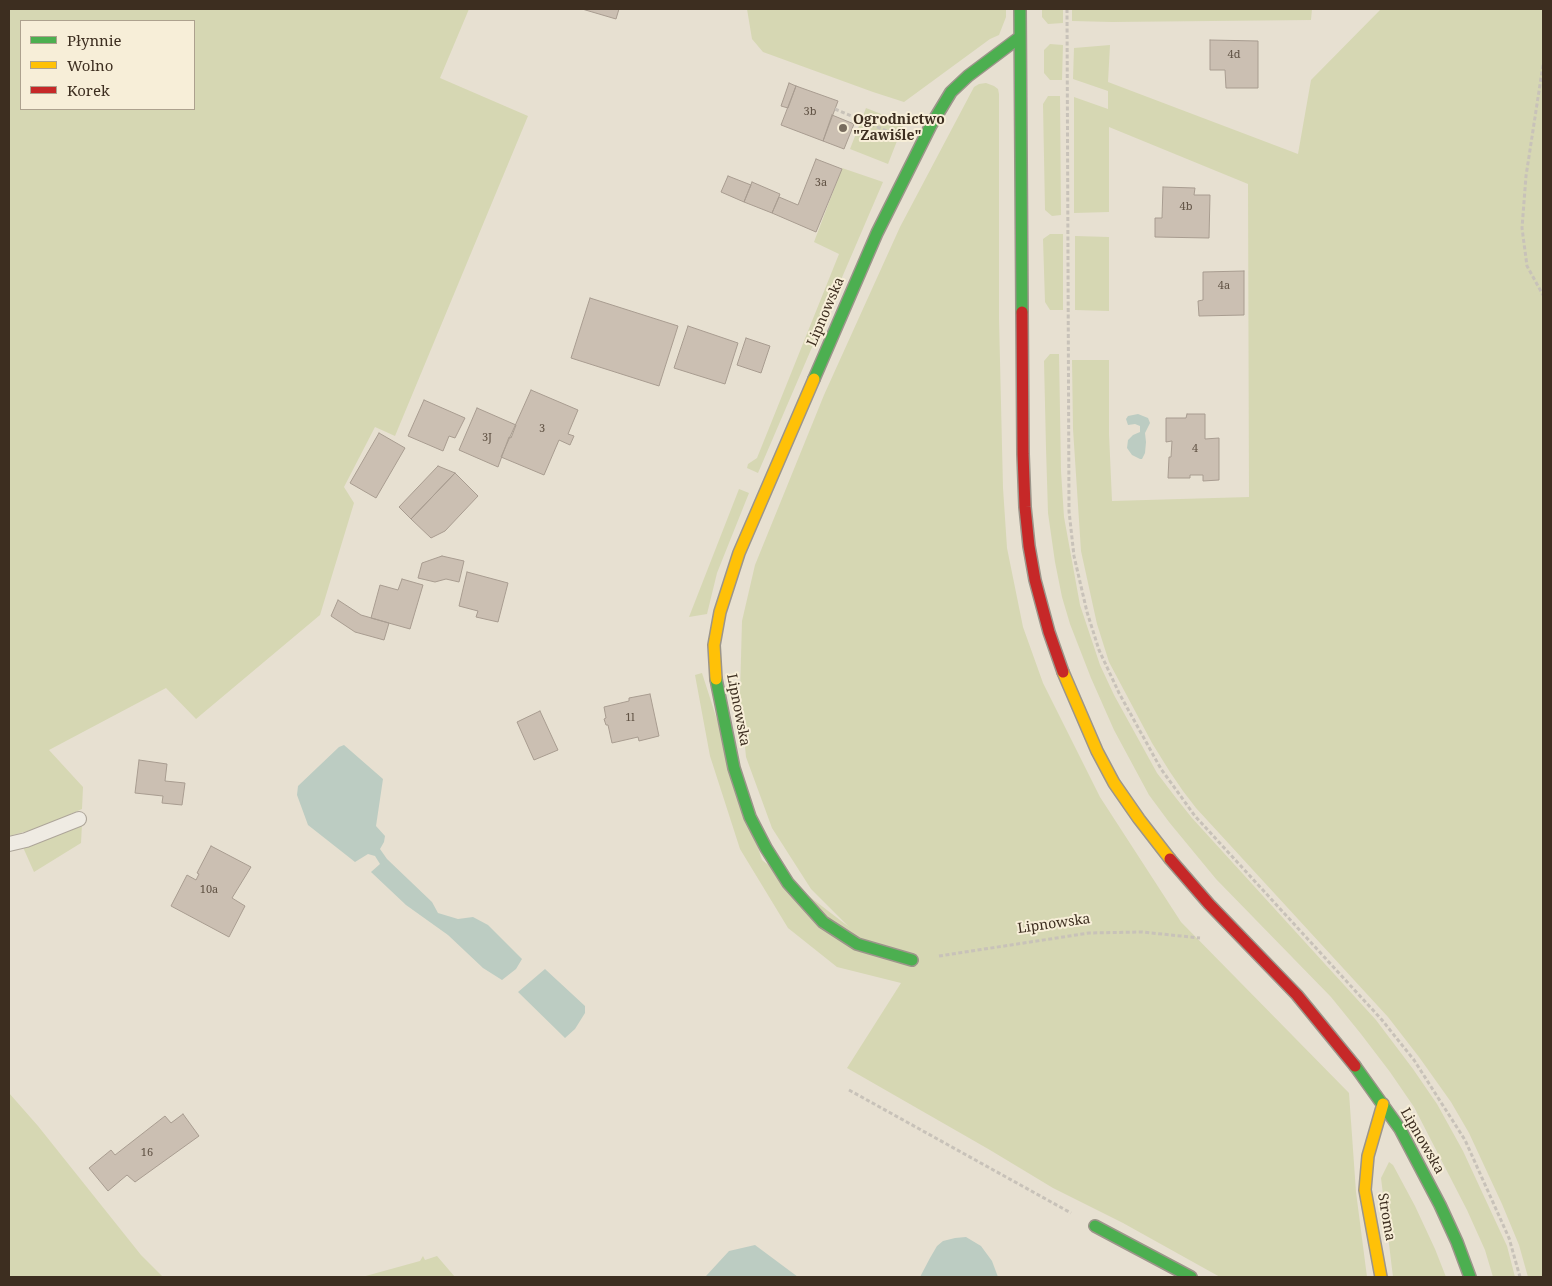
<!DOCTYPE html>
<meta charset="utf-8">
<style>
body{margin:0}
#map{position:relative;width:1552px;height:1286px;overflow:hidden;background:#e7e0d1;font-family:"Noto Serif",serif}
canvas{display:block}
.frame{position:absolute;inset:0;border:10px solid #3d2e20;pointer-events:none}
.legend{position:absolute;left:20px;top:20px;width:175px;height:90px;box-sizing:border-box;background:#f7eed8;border:1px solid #ada18e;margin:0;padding:6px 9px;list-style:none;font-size:15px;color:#3d2e20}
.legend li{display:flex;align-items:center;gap:10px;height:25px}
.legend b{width:25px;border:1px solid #ada18e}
</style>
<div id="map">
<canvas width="1552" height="1286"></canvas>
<div class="frame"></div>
<ul class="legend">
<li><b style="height:6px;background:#4caf50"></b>Płynnie</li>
<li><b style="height:6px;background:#ffc107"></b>Wolno</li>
<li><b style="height:6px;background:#c62828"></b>Korek</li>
</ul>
</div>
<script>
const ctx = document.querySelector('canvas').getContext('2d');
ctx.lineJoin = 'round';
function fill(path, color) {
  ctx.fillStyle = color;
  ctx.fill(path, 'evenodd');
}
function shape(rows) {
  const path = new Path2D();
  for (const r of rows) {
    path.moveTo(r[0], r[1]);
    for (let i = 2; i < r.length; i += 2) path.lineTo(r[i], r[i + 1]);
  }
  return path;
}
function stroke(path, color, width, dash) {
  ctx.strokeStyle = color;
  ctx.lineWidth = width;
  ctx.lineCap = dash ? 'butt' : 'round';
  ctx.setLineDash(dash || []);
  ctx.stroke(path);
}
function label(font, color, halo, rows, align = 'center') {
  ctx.font = font + ' "Noto Serif",serif';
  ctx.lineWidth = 4;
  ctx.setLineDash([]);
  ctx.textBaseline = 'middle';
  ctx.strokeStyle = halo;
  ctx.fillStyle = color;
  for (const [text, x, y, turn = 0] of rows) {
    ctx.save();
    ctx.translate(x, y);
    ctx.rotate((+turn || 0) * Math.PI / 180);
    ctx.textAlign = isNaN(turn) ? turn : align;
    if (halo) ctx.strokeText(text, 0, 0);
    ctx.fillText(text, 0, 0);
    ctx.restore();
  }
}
fill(shape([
 [9,9,469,9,440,78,528,116,395,436,375,427,344,487,354,503,320,615,196,719,166,688,49,750,83,787,82,809,39,828,9,836],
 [21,21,194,21,194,109,21,109],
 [747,9,1006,9,1006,17,999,35,990,39,904,102,873,92,763,52,752,39],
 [1042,9,1063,9,1063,23,1048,24,1042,17],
 [1072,9,1312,9,1311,20,1112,22,1072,21],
 [1381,9,1543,9,1543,1277,1528,1277,1519,1245,1502,1204,1469,1133,1451,1102,1419,1057,1388,1017,1196,808,1183,791,1170,772,1152,743,1109,662,1097,624,1081,551,1073,429,1072,360,1109,360,1109,434,1112,501,1249,497,1248,184,1109,127,1109,212,1074,213,1074,97,1108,109,1108,91,1073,79,1074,48,1110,45,1108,82,1298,154,1311,80],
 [1050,44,1063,45,1062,80,1050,80,1044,73,1044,50],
 [986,83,994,86,998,89,999,94,999,319,1003,488,1007,548,1023,627,1043,683,1100,797,1181,922,1349,1093,1356,1192,1367,1277,1220,1277,1123,1223,1053,1188,990,1150,847,1068,901,983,837,967,788,928,740,849,710,756,695,675,702,673,762,860,849,927,811,889,772,828,746,757,740,694,742,621,755,565,824,395,900,227,974,87,979,84],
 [1048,96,1060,96,1061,215,1052,216,1045,210,1043,104],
 [866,108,904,123,888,164,850,149],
 [842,168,883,182,758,473,747,468,748,464,757,458,839,254,814,242],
 [1050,234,1063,234,1063,310,1050,310,1045,302,1043,239],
 [1075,236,1109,237,1109,311,1075,310],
 [1050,354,1059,354,1061,471,1064,517,1080,605,1100,665,1114,695,1157,773,1176,798,1192,818,1376,1020,1413,1069,1437,1104,1463,1151,1507,1246,1515,1277,1493,1277,1485,1250,1467,1210,1414,1107,1390,1072,1361,1034,1331,997,1216,879,1169,822,1149,795,1114,730,1091,678,1070,624,1062,597,1055,562,1048,513,1046,448,1044,361],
 [739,489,749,493,717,573,707,614,689,617],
 [82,824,81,843,34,872,22,845],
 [9,1093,38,1126,141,1255,163,1277,9,1277],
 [1389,1162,1393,1165,1415,1206,1435,1249,1446,1277,1393,1277,1381,1178],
 [423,1256,425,1260,437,1256,455,1277,362,1277,420,1261]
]), '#d6d7b3');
fill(shape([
 [1138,414,1148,418,1150,423,1145,433,1146,442,1145,453,1142,459,1140,459,1132,455,1127,448,1128,440,1133,435,1140,432,1140,426,1135,424,1128,425,1126,419,1128,416],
 [344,745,383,779,376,826,385,836,384,842,380,849,387,859,432,902,438,913,458,919,473,917,488,925,522,959,516,969,502,980,483,968,448,935,406,905,371,872,380,864,375,856,368,854,355,862,308,825,297,795,298,786,339,747],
 [545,969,585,1006,585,1013,575,1029,565,1038,518,992],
 [966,1237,981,1246,992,1261,998,1277,920,1277,930,1258,937,1246,943,1241,955,1238],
 [755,1245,798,1277,707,1277,706,1276,729,1251]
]), '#bcccc2');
const building = shape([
 [582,9,619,9,616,19,582,9],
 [1210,40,1258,41,1258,88,1226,88,1225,70,1210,70,1210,40],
 [789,83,796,86,788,108,781,106,789,83],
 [796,86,838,101,823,141,781,125,796,86],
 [832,115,854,124,844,149,823,141,832,115],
 [816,159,842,169,816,232,772,213,779,197,798,205,816,159],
 [728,176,751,185,744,202,721,192,728,176],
 [752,182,780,194,772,213,744,202,752,182],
 [1163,187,1195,188,1194,195,1210,195,1209,238,1155,237,1155,218,1162,218,1163,187],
 [1244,271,1244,315,1199,316,1198,301,1203,300,1203,272,1244,271],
 [590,298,678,326,659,386,571,358,590,298],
 [688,326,738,343,725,384,674,368,688,326],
 [746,338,770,346,761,373,737,365,746,338],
 [531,390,578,410,568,434,574,436,570,445,559,440,544,475,501,457,531,390],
 [424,400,465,418,455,438,449,436,443,451,408,436,424,400],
 [477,408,516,425,511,438,509,437,498,467,459,450,477,408],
 [1187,414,1205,414,1205,439,1219,438,1219,480,1203,481,1203,475,1190,475,1190,478,1168,478,1169,457,1171,457,1172,441,1166,442,1166,418,1186,418,1187,414],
 [379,433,405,448,376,498,350,483,379,433],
 [438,466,455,473,411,519,399,507,438,466],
 [455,473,478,496,445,531,431,538,411,519,455,473],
 [442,556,464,561,459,582,446,579,435,582,418,578,422,563,442,556],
 [467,572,508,583,498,622,476,617,478,611,459,606,467,572],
 [402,579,423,585,410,629,371,618,380,585,398,590,402,579],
 [338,600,361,615,389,623,384,640,355,632,331,616,338,600],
 [650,694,659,736,639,741,638,737,612,743,608,725,606,725,604,719,606,718,604,707,629,701,629,698,650,694],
 [540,711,558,750,534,760,517,722,540,711],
 [139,760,167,764,165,781,185,783,182,805,162,803,163,796,135,793,139,760],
 [211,846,251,867,232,898,245,906,229,937,171,906,187,875,196,880,199,874,197,873,211,846],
 [183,1114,199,1136,135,1182,127,1175,108,1191,89,1168,111,1150,115,1155,165,1116,171,1123,183,1114]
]);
fill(building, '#cbbfb2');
stroke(building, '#a89c90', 1);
const lane = shape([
 [9,844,26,840,79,819]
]);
const fast = shape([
 [1020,9,1022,312],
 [814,379,877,233,931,125,951,92,968,76,1020,37],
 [716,679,734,768,750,817,766,848,788,883,823,922,857,944,912,960],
 [1355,1066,1400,1129,1440,1205,1457,1242,1470,1277],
 [1095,1226,1191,1277]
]);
const slow = shape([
 [1063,672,1097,751,1114,783,1139,819,1170,859],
 [716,679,714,645,720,612,739,553,814,379],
 [1381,1277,1365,1190,1368,1156,1383,1104]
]);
const jam = shape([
 [1022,312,1023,454,1025,507,1029,546,1035,580,1049,632,1063,672],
 [1170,859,1209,904,1297,995,1355,1066]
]);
stroke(lane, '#ada599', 16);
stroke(fast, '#9c958a', 14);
stroke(slow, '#9c958a', 14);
stroke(jam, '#9c958a', 14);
stroke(shape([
 [1067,9,1069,511,1074,556,1087,612,1099,650,1119,693,1161,769,1195,816,1382,1020,1414,1060,1465,1140,1509,1238,1520,1277],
 [1543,65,1526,176,1522,228,1527,266,1543,295],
 [835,109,894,134],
 [939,956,1089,933,1142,932,1200,938],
 [849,1090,1071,1213]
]), '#c8c2b9', 3, [4, 2.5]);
stroke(lane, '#efebe3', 14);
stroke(fast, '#4caf50', 11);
stroke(slow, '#ffc107', 11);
stroke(jam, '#c62828', 11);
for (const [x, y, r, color] of [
 [843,128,5,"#786c5e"]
]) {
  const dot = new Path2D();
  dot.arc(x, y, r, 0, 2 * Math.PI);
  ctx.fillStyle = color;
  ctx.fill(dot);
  stroke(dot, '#f7eed8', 2);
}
label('11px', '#605244', null, [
 ["4d",1234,55],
 ["3b",810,112],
 ["3a",821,183],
 ["4b",1186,207],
 ["4a",1224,286],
 ["3",542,429],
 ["3J",487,438],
 ["4",1195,449],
 ["1l",630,718],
 ["10a",209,890],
 ["16",147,1153]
]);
label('bold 14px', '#3d2e20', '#f7eed8', [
 ["Ogrodnictwo",853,120],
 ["\"Zawiśle\"",853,136]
], 'left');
label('14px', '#3d2e20', '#f7eed8', [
 ["Lipnowska",826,312,-67],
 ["Lipnowska",738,710,79],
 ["Lipnowska",1054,924,-8],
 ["Lipnowska",1422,1141,60],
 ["Stroma",1386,1217,80]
]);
</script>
